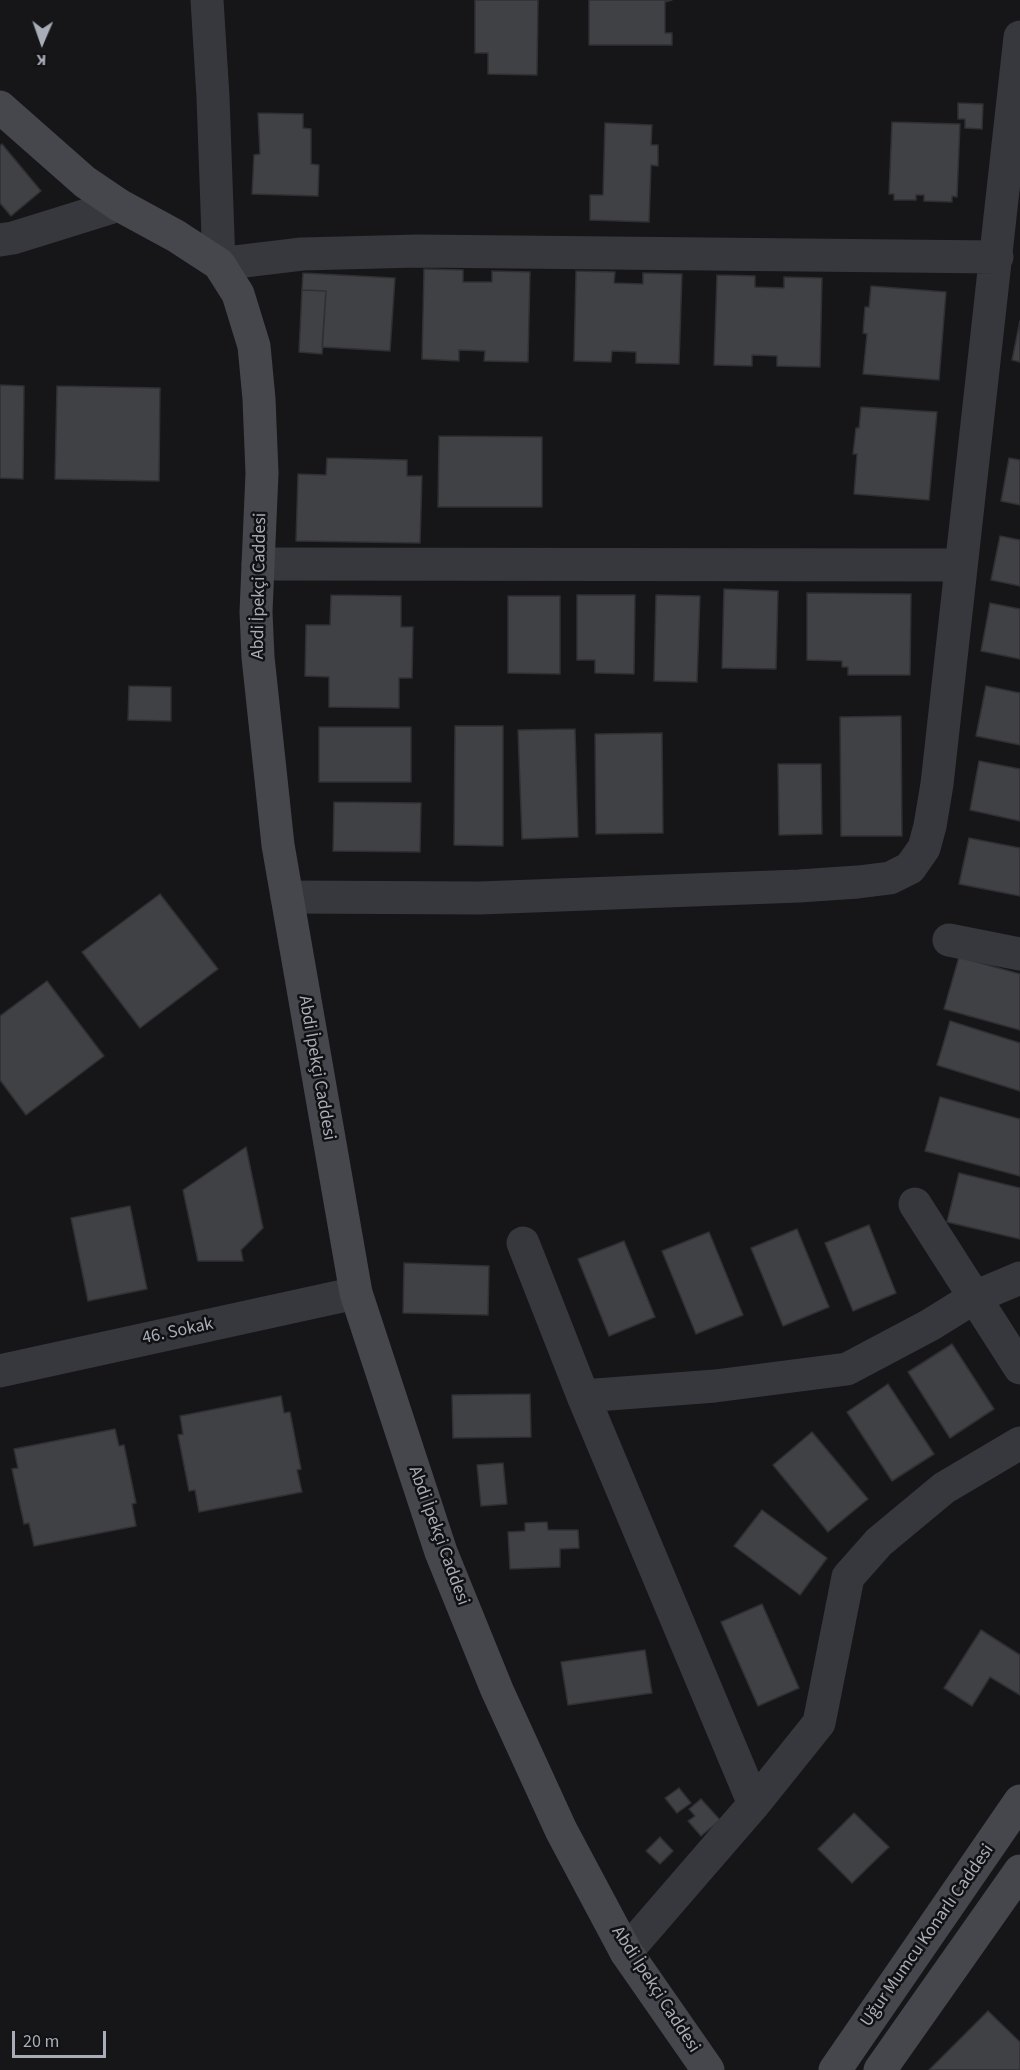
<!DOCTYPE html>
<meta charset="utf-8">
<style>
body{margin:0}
#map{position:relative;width:1020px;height:2070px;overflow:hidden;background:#161618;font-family:"Source Sans 3",sans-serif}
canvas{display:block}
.north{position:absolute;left:12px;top:12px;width:60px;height:60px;-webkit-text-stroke:4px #111113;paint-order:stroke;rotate:182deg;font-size:16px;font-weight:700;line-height:24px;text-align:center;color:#a8adb8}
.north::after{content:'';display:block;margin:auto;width:21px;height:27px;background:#a8adb8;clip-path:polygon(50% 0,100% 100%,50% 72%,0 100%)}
.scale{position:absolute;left:12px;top:2031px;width:94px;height:27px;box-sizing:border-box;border:3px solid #a8adb8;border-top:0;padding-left:8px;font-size:18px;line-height:21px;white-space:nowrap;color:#a8adb8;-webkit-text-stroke:4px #111113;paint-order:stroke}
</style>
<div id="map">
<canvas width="1020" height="2070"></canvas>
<div class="north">K</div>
<div class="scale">20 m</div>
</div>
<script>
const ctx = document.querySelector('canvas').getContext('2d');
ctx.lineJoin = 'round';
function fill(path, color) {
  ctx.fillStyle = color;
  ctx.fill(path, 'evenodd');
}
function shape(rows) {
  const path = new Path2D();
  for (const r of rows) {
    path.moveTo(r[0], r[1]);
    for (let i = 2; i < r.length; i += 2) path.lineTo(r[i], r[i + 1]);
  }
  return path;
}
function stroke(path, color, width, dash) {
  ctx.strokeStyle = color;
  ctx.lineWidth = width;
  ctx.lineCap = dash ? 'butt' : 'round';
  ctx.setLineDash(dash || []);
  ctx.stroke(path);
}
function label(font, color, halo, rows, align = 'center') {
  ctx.font = font + ' "Source Sans 3",sans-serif';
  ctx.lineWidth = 5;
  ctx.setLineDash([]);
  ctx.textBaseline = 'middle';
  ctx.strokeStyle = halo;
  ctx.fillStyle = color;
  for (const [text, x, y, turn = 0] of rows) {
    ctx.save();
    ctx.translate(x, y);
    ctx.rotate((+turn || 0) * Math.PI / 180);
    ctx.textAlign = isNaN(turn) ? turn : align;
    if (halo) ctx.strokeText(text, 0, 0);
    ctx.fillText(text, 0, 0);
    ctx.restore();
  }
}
const building = shape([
 [475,0,538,0,537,75,488,74,488,53,475,53,475,0],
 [589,0,672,0,665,2,665,33,672,33,672,45,589,45,589,0],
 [958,103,983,104,982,129,965,128,965,119,958,119,958,103],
 [258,113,303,114,303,128,311,129,311,164,319,165,318,196,252,194,254,155,260,154,258,113],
 [892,122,960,124,957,197,952,196,952,202,924,201,924,195,916,195,916,200,894,200,894,194,889,194,892,122],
 [605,123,652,125,651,145,658,145,658,166,651,165,649,222,590,220,590,195,603,195,605,123],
 [2,144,41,191,11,216,0,203,0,146,2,144],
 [424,269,463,270,463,282,492,282,492,271,530,272,528,362,484,361,485,351,459,350,459,361,422,359,424,269],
 [576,271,615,272,614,283,643,284,643,273,682,274,679,364,636,363,636,352,612,351,611,362,574,361,576,271],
 [303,273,395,278,390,351,322,347,326,291,302,290,303,273],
 [717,275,755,276,755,287,784,288,784,277,822,278,820,367,777,366,777,356,752,355,752,366,714,365,717,275],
 [871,286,946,292,939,380,863,374,867,334,863,333,865,307,869,307,871,286],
 [302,290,326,291,322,354,299,352,302,290],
 [1020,321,1020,362,1012,360,1020,321],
 [0,385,24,386,23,479,0,478,0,385],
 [57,386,160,388,159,481,55,479,57,386],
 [861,407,937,412,929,500,854,494,857,454,853,454,856,428,859,428,861,407],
 [439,436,542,437,542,507,438,507,439,436],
 [327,458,407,460,407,476,422,476,420,543,296,541,298,474,326,475,327,458],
 [1009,458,1020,460,1020,505,1001,501,1009,458],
 [1000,536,1020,540,1020,586,991,580,1000,536],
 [724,589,778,591,776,669,722,668,724,589],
 [807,593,911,594,910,675,848,675,848,667,842,667,842,661,807,660,807,593],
 [331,595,401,596,401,627,413,627,412,678,399,678,399,708,329,707,329,677,305,676,306,625,330,625,331,595],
 [577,595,635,595,634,674,595,673,595,660,577,660,577,595],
 [656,595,700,596,697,682,654,681,656,595],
 [508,596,560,596,560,674,508,673,508,596],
 [990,603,1020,609,1020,659,981,651,990,603],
 [129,686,171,687,171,721,128,720,129,686],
 [986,686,1020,693,1020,745,976,736,986,686],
 [901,716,902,836,841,836,840,717,901,716],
 [455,726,503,726,503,846,454,845,455,726],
 [319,727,411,727,411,782,319,782,319,727],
 [575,729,578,837,522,839,518,730,575,729],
 [662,733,663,833,596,834,595,734,662,733],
 [979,761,1020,769,1020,821,970,810,979,761],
 [778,764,821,764,822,834,779,835,778,764],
 [334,802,421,803,420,852,333,851,334,802],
 [969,838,1020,848,1020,896,959,884,969,838],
 [160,894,218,969,140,1028,82,952,160,894],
 [959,957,1020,974,1020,1030,944,1009,959,957],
 [47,981,104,1056,26,1115,0,1080,0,1016,47,981],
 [950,1021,1020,1043,1020,1091,937,1065,950,1021],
 [940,1097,1020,1119,1020,1176,925,1151,940,1097],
 [246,1147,263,1228,241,1250,243,1261,198,1261,183,1190,246,1147],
 [959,1173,1020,1188,1020,1239,947,1222,959,1173],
 [130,1206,147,1289,88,1301,71,1218,130,1206],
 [869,1225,896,1293,853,1311,825,1243,869,1225],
 [797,1229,829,1307,783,1326,751,1248,797,1229],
 [709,1232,743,1315,696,1334,662,1251,709,1232],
 [624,1241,655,1317,609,1336,578,1259,624,1241],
 [404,1263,489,1266,488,1315,403,1313,404,1263],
 [952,1344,994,1409,950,1438,908,1372,952,1344],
 [888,1384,934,1454,892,1481,847,1412,888,1384],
 [530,1394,531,1437,453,1438,452,1395,530,1394],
 [281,1396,284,1413,290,1412,301,1469,297,1470,302,1492,199,1512,195,1490,189,1491,178,1435,183,1434,180,1416,281,1396],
 [115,1429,119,1446,124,1445,136,1503,132,1504,136,1526,34,1546,29,1523,24,1524,12,1469,18,1468,14,1449,115,1429],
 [812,1432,868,1499,828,1532,773,1465,812,1432],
 [503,1463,507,1504,481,1506,477,1465,503,1463],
 [762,1510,827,1558,800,1595,734,1546,762,1510],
 [547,1522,548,1530,578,1530,579,1548,560,1549,560,1567,510,1569,508,1532,525,1531,525,1523,547,1522],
 [762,1604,799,1688,758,1706,721,1622,762,1604],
 [981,1630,1020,1655,1020,1695,990,1677,972,1706,944,1688,981,1630],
 [645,1650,652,1693,568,1705,561,1662,645,1650],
 [679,1788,691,1803,677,1813,665,1798,679,1788],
 [701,1799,720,1820,701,1836,688,1821,695,1816,689,1809,701,1799],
 [854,1813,889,1847,852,1883,818,1849,854,1813],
 [660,1837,673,1851,660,1864,646,1851,660,1837],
 [988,2011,1020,2042,1020,2070,929,2070,988,2011]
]);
fill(building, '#404145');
stroke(building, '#303034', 1.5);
stroke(shape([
 [207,0,213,97,219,264,302,254,418,251,997,257],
 [0,240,13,238,119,205],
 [258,564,960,565],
 [287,897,480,898,799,886,858,882,890,878,910,868,924,848,930,826,937,784,1020,37],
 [949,940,1020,954],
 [915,1204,1020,1368],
 [523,1243,583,1396,754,1804],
 [0,1371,356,1293],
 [583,1396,715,1386,847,1369,930,1325,975,1297,1020,1278],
 [626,1952,754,1804,819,1723,848,1577,879,1542,944,1488,1020,1443]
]), '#37383d', 33);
stroke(shape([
 [0,107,85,182,119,205,176,236,219,264,238,294,254,346,259,399,262,473,256,612,258,657,278,845,356,1293,441,1552,497,1690,561,1830,626,1952,708,2070],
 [835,2070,1020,1801],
 [880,2070,1020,1871]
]), '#45474d', 33);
label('18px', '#a8adb8', '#111113', [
 ["Abdi İpekçi Caddesi",260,586,-89],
 ["Abdi İpekçi Caddesi",316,1068,80],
 ["46. Sokak",178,1332,-12],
 ["Abdi İpekçi Caddesi",438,1536,70],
 ["Uğur Mumcu Konarlı Caddesi",928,1936,-55],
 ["Abdi İpekçi Caddesi",655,1990,57]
]);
</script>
